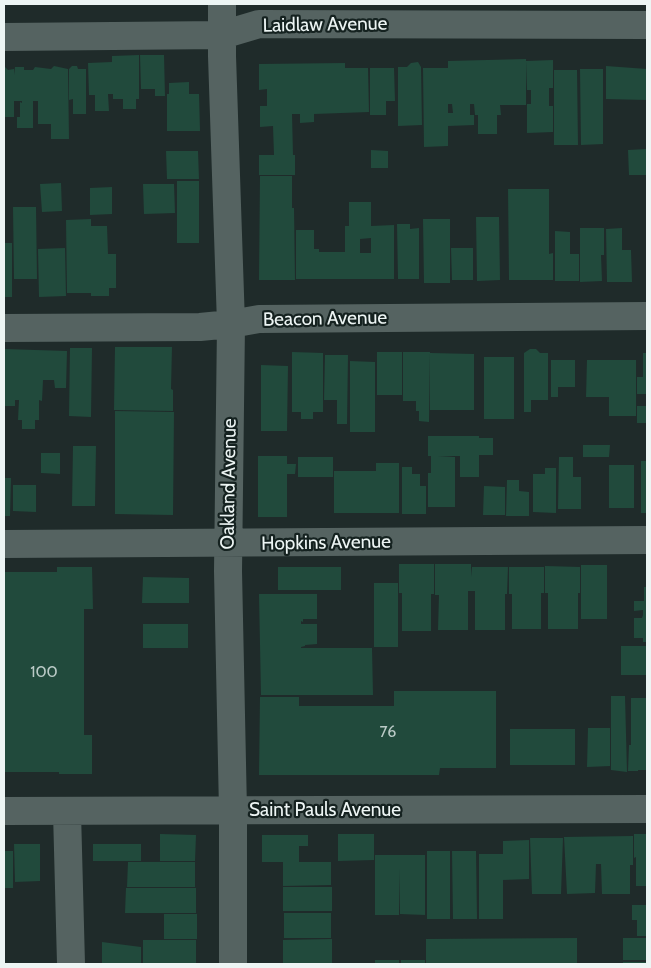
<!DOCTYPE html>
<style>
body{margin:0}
#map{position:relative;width:651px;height:968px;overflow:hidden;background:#1f2b2a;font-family:Cabin,sans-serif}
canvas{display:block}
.frame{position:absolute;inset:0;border:5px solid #edf5f4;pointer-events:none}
</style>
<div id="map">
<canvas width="651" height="968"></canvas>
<div class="frame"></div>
</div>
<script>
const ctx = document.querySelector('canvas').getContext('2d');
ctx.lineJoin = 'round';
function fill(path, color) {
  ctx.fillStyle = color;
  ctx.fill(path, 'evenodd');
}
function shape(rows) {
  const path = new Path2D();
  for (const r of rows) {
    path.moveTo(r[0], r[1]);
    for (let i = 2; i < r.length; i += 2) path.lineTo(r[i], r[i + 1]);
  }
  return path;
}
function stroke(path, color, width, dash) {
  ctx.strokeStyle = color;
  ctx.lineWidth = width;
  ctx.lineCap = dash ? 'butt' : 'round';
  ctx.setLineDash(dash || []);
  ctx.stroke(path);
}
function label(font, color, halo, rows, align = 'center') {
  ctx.font = font + ' Cabin,sans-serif';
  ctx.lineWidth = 4.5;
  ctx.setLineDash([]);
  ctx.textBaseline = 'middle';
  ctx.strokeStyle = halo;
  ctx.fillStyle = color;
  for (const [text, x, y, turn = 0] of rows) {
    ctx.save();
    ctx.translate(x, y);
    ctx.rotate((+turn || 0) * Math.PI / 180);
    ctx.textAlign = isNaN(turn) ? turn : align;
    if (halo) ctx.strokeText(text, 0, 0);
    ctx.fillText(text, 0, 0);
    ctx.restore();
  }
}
fill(shape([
 [139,55,139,99,136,99,136,109,123,109,123,99,113,99,113,94,108,94,109,111,95,111,95,95,89,95,88,63,112,62,112,69,112,56],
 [140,55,164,55,165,96,155,96,155,89,141,89],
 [526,59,526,105,500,105,501,115,497,115,497,134,478,134,478,115,475,115,474,104,470,104,470,115,474,115,474,125,448,126,448,146,424,147,423,68,448,68,448,61],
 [448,104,452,104,453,113,448,113],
 [553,60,553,88,549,88,549,106,553,106,553,132,527,133,527,104,531,104,531,90,527,90,526,61],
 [418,62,421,67,422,125,398,126,398,67,407,67,411,63],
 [345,63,345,68,368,68,369,112,314,114,314,122,300,123,300,114,292,114,293,155,295,155,295,175,259,175,259,155,274,155,273,126,260,127,260,106,267,106,267,89,259,90,259,64],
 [4,66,8,70,14,69,14,75,15,67,24,67,24,70,33,70,35,67,51,69,54,66,68,69,69,139,51,139,51,124,38,124,38,101,33,101,33,128,17,128,17,117,20,117,20,102,22,103,22,101,14,101,14,117,4,117],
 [72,66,77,66,78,69,86,69,86,114,73,114,73,99,69,100,69,69],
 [606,66,647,69,647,100,606,99],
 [370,68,394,68,395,101,386,101,386,115,370,115],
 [580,69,603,69,603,144,581,145],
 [554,70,577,70,578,145,554,145],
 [189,82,189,94,199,94,200,131,167,131,167,94,169,94,169,83],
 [647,149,647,175,629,175,628,150],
 [371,150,388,151,388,168,371,168],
 [166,151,198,151,199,179,167,179],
 [260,176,292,176,292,208,294,208,295,280,259,280],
 [177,181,199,181,199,243,177,243],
 [61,183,62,211,42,212,40,184],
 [143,184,174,184,175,213,144,214],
 [112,187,112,214,90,215,90,188],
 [508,189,549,189,549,254,553,253,553,280,509,280],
 [349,202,371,202,371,226,394,225,394,279,296,279,296,230,314,230,314,249,319,249,319,252,345,252,345,226,349,226],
 [371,238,371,253,360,253,360,239],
 [13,207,36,207,37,279,14,279],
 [476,217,499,217,500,280,477,281],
 [91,219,91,226,107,226,108,254,116,254,116,288,109,288,109,296,91,296,91,293,67,293,66,220],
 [423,219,450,219,450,283,424,283],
 [397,224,410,224,410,229,419,228,419,279,398,279],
 [580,228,604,228,604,255,601,255,602,281,580,282],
 [622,228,622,250,631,250,632,282,607,282,606,229],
 [555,231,570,232,570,254,579,254,579,281,555,281],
 [4,243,12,243,12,297,4,297],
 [65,248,66,296,39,297,38,249],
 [451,248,473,248,473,280,452,280],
 [115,347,172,347,171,389,173,390,173,411,114,410],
 [70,348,92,348,91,417,69,416],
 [4,349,67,351,66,388,55,388,54,380,43,380,42,401,39,400,39,420,35,420,35,429,22,429,22,420,18,420,19,400,15,400,15,406,4,406],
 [530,349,536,349,540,353,548,353,548,400,531,400,531,412,524,412,524,353],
 [292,352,323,353,323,412,313,412,313,419,301,419,301,412,292,412],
 [377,352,402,352,402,395,377,395],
 [403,352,430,352,429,422,419,421,419,411,416,411,416,401,403,401],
 [430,353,474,354,474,410,430,410],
 [643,353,647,353,647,394,637,394,637,377,643,377],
 [325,355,348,355,347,424,337,424,337,400,324,400],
 [484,357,514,357,514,419,484,419],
 [551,360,575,360,575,387,558,387,558,397,551,397],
 [587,360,636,360,636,416,609,416,609,397,586,397],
 [350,361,375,362,375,432,350,432],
 [261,365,288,366,287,431,261,431],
 [637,406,647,406,647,423,637,423],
 [115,411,174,412,173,515,115,514],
 [428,436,479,436,479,438,493,438,493,455,479,455,479,477,460,477,460,456,438,456,455,457,455,507,428,507,428,473,431,473,431,456,428,456],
 [583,445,610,445,609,457,583,457],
 [73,446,96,446,95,506,72,506],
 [41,453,60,453,60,474,41,473],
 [258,456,287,456,287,464,296,464,295,474,287,474,287,517,258,517],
 [298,457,333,457,333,477,298,477],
 [559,457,573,457,573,477,581,477,581,509,558,509],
 [641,461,647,461,647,513,641,513],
 [376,463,399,463,399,513,334,513,334,471,376,471],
 [609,465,634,465,634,508,609,508],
 [402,467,412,467,412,474,420,474,420,486,426,486,426,514,402,514],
 [545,468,556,468,556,513,533,512,533,474,545,474],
 [4,478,11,478,10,516,4,516],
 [507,480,519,480,519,491,529,492,529,516,506,516],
 [13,485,36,485,36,512,13,511],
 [484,486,505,487,505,515,483,515],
 [399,564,434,564,434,594,431,594,431,631,402,631,402,593,399,593],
 [435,564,471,564,471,577,472,567,508,567,507,594,505,594,505,630,475,630,475,591,468,591,468,630,438,630,439,595,435,595],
 [581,565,607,565,607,619,581,619],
 [545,566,580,567,580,593,578,593,578,629,548,629,548,593,545,593],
 [57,567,92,567,93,609,84,609,84,735,92,735,92,774,59,774,59,772,4,772,4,572,57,572],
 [278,567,341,567,341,590,278,590],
 [509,567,544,567,544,593,541,593,541,629,512,629,512,594,509,594],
 [143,577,189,578,189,603,142,603],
 [374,583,398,583,398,647,374,647],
 [644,587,647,587,647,642,643,642,643,638,634,638,634,618,642,618,643,615,643,610,634,611,634,601,644,601],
 [259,594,317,594,317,619,303,619,303,622,301,621,301,624,317,624,317,644,305,645,305,646,301,647,301,648,372,648,373,695,261,695],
 [143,624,188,624,188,648,143,648],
 [621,646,647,646,647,675,621,675],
 [394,691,496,691,496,768,440,768,439,775,259,775,260,697,299,697,299,706,394,706],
 [611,696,625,696,627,772,611,770],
 [631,698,647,698,647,770,638,770,638,771,628,771,629,745,631,745],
 [588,728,610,728,610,766,587,767],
 [510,729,575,729,575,765,510,765],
 [160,834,196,835,195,861,160,861],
 [338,834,374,834,374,860,338,861],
 [634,834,647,834,647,886,636,886,636,857,634,858],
 [262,835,308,835,308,846,299,846,299,862,331,862,331,885,283,886,283,862,262,862],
 [633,836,633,865,630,865,630,894,602,894,601,864,596,864,595,893,567,894,564,837],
 [530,838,563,838,561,894,532,894],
 [529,840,529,879,503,880,503,919,479,919,479,854,503,854,503,841],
 [14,844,40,844,40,881,15,882],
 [93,844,141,844,141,861,93,861],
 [4,851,13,851,13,888,4,888],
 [427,851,450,851,450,919,427,919],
 [452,851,476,851,477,919,453,919],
 [375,855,425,855,425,915,400,914,399,869,399,915,375,915],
 [128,862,195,862,195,887,127,887],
 [283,887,332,887,332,911,283,911],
 [126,888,196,888,196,913,125,913],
 [632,905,647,905,647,936,637,936,637,920,632,920],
 [284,913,331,913,331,938,284,938],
 [164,914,197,914,197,939,164,939],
 [577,938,577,964,426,964,426,939],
 [623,938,647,938,647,960,623,960],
 [332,939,332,964,283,964,283,940],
 [143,940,196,940,196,964,143,964],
 [102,942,141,947,141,964,102,964],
 [375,960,399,960,399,964,375,964],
 [401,960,425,960,425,964,401,964],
 [623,962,647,962,647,964,623,964]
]), '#214a3c');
stroke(shape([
 [222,4,222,56,231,324,228,571,233,811,233,964],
 [4,37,222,35,259,24,647,25],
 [4,328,200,327,231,324,259,319,647,316],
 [4,544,647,540],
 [4,811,647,809],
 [67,812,71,964]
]), '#556361', 28);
label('16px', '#bacac6', null, [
 ["100",44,672],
 ["76",388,732]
]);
label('19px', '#edf5f4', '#152220', [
 ["Laidlaw Avenue",325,25,-1],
 ["Beacon Avenue",325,319,-1],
 ["Oakland Avenue",229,484,-89],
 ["Hopkins Avenue",326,543,-1],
 ["Saint Pauls Avenue",325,810]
]);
</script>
